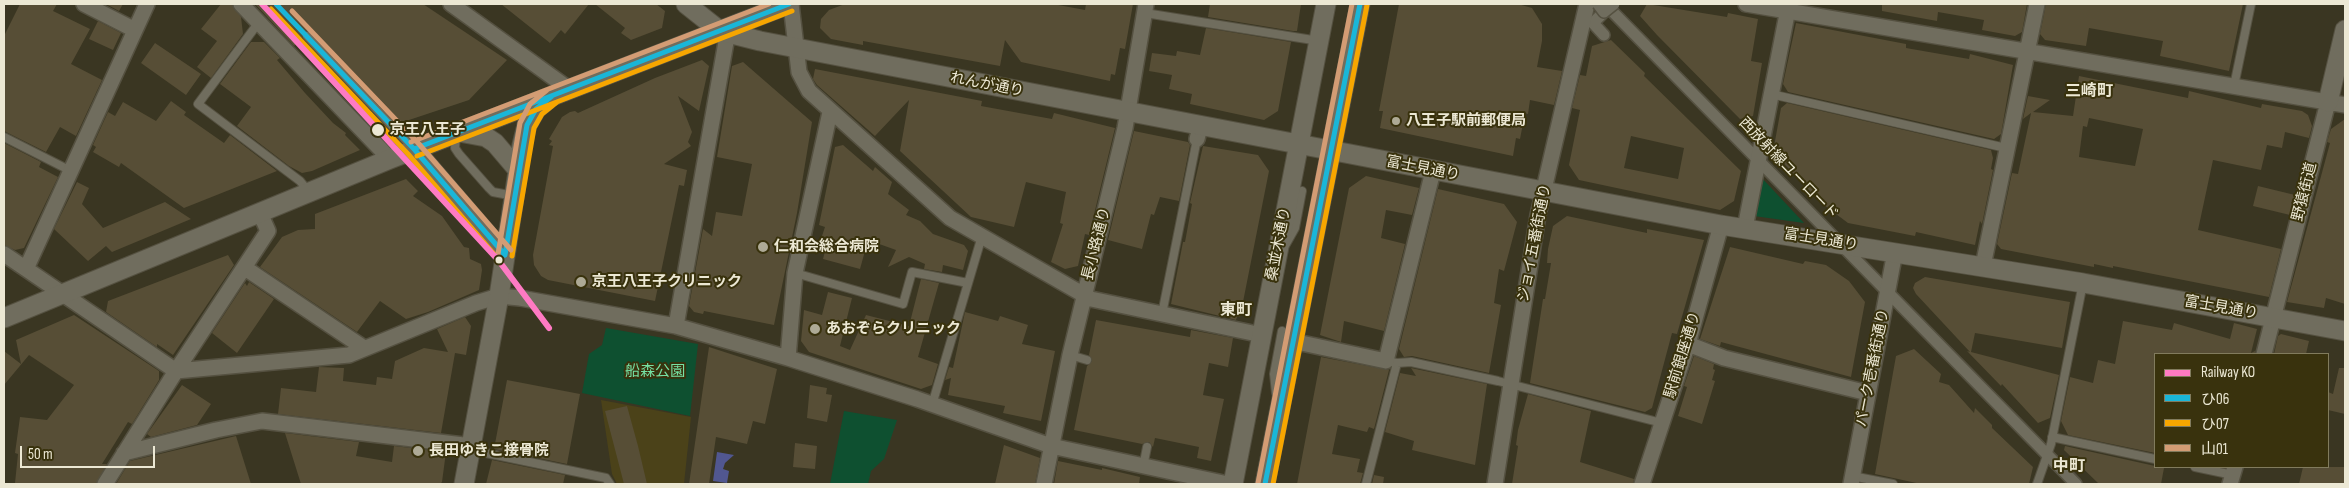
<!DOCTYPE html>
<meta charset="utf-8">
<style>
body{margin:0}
#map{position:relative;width:2349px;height:488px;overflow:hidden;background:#3a3622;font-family:"Sofia Sans Condensed","Noto Sans JP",sans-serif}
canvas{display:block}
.frame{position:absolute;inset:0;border:5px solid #ece8d4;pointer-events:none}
.legend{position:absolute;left:2154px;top:353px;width:175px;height:115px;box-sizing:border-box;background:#39320d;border:1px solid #817b5d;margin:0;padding:6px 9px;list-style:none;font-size:15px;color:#ece8d4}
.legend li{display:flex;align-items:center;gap:10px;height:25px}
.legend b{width:25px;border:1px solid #817b5d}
.scale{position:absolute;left:20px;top:446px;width:135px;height:22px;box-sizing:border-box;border:2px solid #ece8d4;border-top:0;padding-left:6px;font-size:15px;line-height:18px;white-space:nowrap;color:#ece8d4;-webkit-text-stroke:4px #39320d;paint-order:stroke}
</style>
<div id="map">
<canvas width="2349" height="488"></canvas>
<div class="frame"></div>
<ul class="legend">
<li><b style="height:6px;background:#fe7ac3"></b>Railway KO</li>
<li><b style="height:6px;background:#1ab6d8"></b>ひ06</li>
<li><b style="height:6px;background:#f7a600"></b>ひ07</li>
<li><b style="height:6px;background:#d39c74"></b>山01</li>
</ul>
<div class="scale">50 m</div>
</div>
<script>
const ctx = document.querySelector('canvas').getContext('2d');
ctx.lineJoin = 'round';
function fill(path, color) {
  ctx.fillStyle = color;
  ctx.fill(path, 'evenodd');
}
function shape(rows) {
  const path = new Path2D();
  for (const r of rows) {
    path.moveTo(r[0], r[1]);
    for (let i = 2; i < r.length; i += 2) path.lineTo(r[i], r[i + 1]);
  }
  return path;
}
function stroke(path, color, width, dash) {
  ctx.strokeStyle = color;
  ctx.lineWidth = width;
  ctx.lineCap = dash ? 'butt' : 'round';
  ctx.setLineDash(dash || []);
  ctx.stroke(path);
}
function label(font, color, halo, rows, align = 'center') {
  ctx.font = font + ' "Sofia Sans Condensed","Noto Sans JP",sans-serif';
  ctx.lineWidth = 4;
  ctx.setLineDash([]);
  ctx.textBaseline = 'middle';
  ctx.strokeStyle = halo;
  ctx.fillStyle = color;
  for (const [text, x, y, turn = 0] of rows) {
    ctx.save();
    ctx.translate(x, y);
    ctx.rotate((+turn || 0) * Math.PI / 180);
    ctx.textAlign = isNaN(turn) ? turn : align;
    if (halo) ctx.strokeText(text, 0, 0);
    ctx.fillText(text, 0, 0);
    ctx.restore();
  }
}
fill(shape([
 [601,400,691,417,684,484,617,484,612,474]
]), '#4b4219');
fill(shape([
 [1760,176,1804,223,1754,216],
 [606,328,698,344,690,416,582,393,589,354,602,345],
 [844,411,897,420,884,459,871,471,868,484,830,484]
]), '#0e5030');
fill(shape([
 [717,452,734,455,725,463,723,469,729,471,727,483,713,481]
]), '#515790');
fill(shape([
 [20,4,57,4,53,11,90,29,71,64,102,80,76,136,60,127,46,152,4,131,4,36],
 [106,4,123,4,119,11],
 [221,4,232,4,241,17,243,34,211,78,197,67,217,41,201,29],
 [255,4,423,4,507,60,469,100,400,123,311,32,304,32,302,39,294,46],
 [501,4,589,4,565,34,561,30,550,43],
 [595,4,656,4,665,11,662,28,631,40,621,33,625,28],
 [845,4,1053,4,1085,10,1086,4,1133,4,1125,49,1120,48,1115,75,1111,74,1110,81,1021,62,1005,40,1000,66,863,41,863,45,831,39,820,28,821,19,829,10],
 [1210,4,1301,4,1297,31,1293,31,1208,17],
 [1399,4,1518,4,1532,8,1542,24,1542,41,1537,67,1562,71,1554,105,1530,100,1528,114,1525,113,1520,139,1516,138,1513,156,1380,128,1383,111,1379,111],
 [1647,4,1727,17,1728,13,1758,19,1751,61,1762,63,1753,116,1740,119,1657,35,1640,16],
 [1882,4,2027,4,2022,32,2015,36,1982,30,1984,20,1938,12,1937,21,1882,11],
 [2046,4,2243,4,2229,71,2160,56,2163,41,2089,28,2086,46,2045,40,2040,34],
 [98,21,121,33,113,50,89,39],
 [1796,23,1906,44,1906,48,1969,59,1970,54,2013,65,2001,134,1994,139,1788,92,1783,84],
 [1206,28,1291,42,1278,111,1264,120,1190,104,1192,94,1169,89,1172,75,1149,71,1152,53,1176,56,1177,51,1200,55],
 [1611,40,1645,73,1644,76,1741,171,1734,201,1720,210,1579,180,1569,165,1580,110,1572,108,1580,75,1586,76,1592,46],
 [1631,136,1684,148,1678,179,1624,168],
 [251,42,264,42,280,58,277,60,305,93,333,123,346,133,345,135,360,150,312,171,302,173,289,166,237,126,251,107,220,84],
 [155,43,201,74,186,95,141,63],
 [702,60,709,66,699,111,678,96,692,132,688,142,691,146,664,164,687,170,684,186,679,185,655,301,548,280,541,276,534,265,533,255,553,146,549,145,552,141,549,139,562,117,570,112,575,111,578,113,655,78],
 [743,62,812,122,797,213,774,325,704,311,703,314,694,312,689,306,703,229,712,236,716,212,742,216,752,164,717,157,732,66],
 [815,69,982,101,981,106,1052,119,1054,113,1115,128,1089,235,1085,234,1078,266,1065,269,1051,262,1063,224,1060,223,1066,192,1026,182,1014,227,971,217,900,151,909,100,875,136,817,85,813,79],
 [2079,76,2188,98,2189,91,2261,108,2262,104,2302,111,2308,115,2312,126,2309,138,2285,132,2282,148,2267,145,2261,170,2213,160,2198,230,2281,249,2269,297,2113,266,2113,268,2094,264,2094,267,2001,249,1997,244,2012,173,2018,174,2031,113,2023,119,2028,96,2050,100,2033,112,2073,116],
 [2089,118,2143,129,2135,166,2079,157,2083,126,2087,127],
 [171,101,186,112,184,115,224,143,230,135,277,171,184,208,121,163,119,167,93,152,96,147,93,145,108,112,115,116,123,102,156,121],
 [1787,103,1991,150,1993,158,1991,169,1993,170,1982,224,1980,221,1975,245,1916,232,1915,236,1848,223,1820,202,1773,152,1781,108],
 [2345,119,2345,304,2326,298,2324,308,2287,302,2330,143,2327,142,2331,129],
 [1134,131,1188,142,1190,145,1179,201,1160,197,1154,215,1151,214,1142,249,1108,240],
 [4,143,41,162,39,167,58,177,24,248,15,250,4,245],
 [843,145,873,171,875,167,892,182,888,194,909,210,906,215,920,221,933,234,964,245,968,251,963,270,943,265,942,272,924,269,925,264,909,257,888,267,896,250,868,240,860,269,823,259,826,247,819,245,825,227,819,225,835,147],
 [1203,146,1258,155,1269,171,1240,317,1237,317,1236,320,1171,304,1183,242,1185,242,1192,204,1190,203],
 [1366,176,1419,188,1412,215,1386,210,1381,238,1405,244,1384,331,1344,321,1341,342,1320,335,1349,188],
 [406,179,418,191,413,196,442,216,464,247,469,248,470,259,481,264,482,270,479,290,428,312,406,319,380,301,357,332,260,267,282,237,298,230,315,229,315,214],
 [77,182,89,188,82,204,103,228,165,202,191,219,112,252,106,246,88,261,54,229],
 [2258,186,2295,195,2290,215,2253,206],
 [1438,189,1504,204,1517,222,1504,271,1499,269,1494,303,1501,305,1489,373,1412,356,1404,357,1399,349],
 [1567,216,1647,233,1647,229,1704,240,1677,334,1672,333,1652,408,1645,412,1530,383,1543,299,1545,299,1551,263,1547,263,1548,249,1553,226],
 [1730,247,1803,264,1805,261,1826,265,1849,281,1865,302,1851,377,1721,342,1720,346,1700,339],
 [228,255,234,265,173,355,157,344,157,347,106,312,108,301],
 [1925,277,2070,302,2062,348,1975,333,1971,352,2059,375,2050,418,2038,423,2002,384,2001,386,1967,351,1970,352,1916,294,1913,288,1915,283],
 [921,279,939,283,918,357,938,364,932,385,921,389,809,352,801,341,804,310,822,315,828,292,852,298,840,346,850,350,866,315,909,326],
 [249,282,274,299,237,353,212,333,245,283,247,286],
 [965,312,998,321,1000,316,1028,325,1022,344,1055,351,1041,421,1003,413,1005,406,948,395,951,378,945,380,949,367,953,368],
 [74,315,159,371,159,380,132,424,128,422,102,464,107,464,96,484,15,483,18,454,15,453,20,417,47,420,74,385,29,355,4,385,4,351,21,364,16,340],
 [465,317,471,326,466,355,455,353,441,433,278,414,281,388,316,392,319,367,344,368,343,381,376,385,377,377,392,379,395,361,424,348,448,352,437,329],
 [1096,320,1190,337,1191,330,1233,338,1228,367,1209,363,1203,395,1224,399,1211,461,1197,458,1199,447,1155,438,1153,447,1149,442,1142,444,1074,430,1087,366,1092,361,1089,355],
 [2123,321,2172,330,2174,323,2230,339,2234,323,2257,329,2251,353,2255,351,2255,354,2155,354,2155,453,2068,435,2061,421,2070,377,2093,383,2098,360,2115,364],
 [2281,334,2309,341,2306,354,2274,354,2278,336],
 [709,347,777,369,765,424,753,421,747,444,716,437,709,484,689,484],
 [1914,349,1941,374,1939,382,1949,385,1974,413,1975,408,1992,425,1992,428,2033,467,2029,484,1921,484,1875,474,1896,356],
 [1694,356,1714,364,1713,369,1715,370,1712,380,1715,381,1702,424,1678,416,1687,387,1684,386],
 [1321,357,1389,370,1374,429,1369,427,1367,432,1338,425,1332,454,1360,459,1357,472,1363,473,1360,484,1297,484],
 [1411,368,1487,384,1475,465,1412,450,1414,441,1385,432,1400,373,1416,376],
 [2339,368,2345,368,2345,414,2328,410,2328,392,2333,394],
 [507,380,580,394,567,464,494,449],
 [182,385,211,404,197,425,151,437,147,434],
 [810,385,827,388,826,394,832,395,827,422,807,418],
 [1528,394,1591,411,1580,462,1634,479,1633,484,1512,484,1518,446,1516,445,1518,430],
 [627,406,638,446,647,484,624,484,605,411],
 [285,433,359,442,356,456,392,462,394,446,446,452,442,482,440,484,301,484],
 [236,436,251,484,116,484,130,461],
 [795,443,817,446,815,469,793,467],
 [1004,445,1040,458,1035,484,995,484],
 [2065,446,2164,468,2161,484,2099,484,2064,450],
 [492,460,565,475,563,484,486,484],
 [1058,461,1102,470,1102,468,1140,477,1139,484,1054,484],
 [2303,467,2345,467,2345,484,2299,484],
 [1374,475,1384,477,1383,484,1372,484]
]), '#574e36');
const service = shape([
 [1145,13,1319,41],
 [259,22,198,104,300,181,309,192],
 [307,36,414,149],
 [2234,86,2251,4],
 [1771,94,2006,148],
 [456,135,455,148,459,154,489,188,493,192,514,196],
 [4,137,71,171],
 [1286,244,1295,228,1302,191],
 [795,273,903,304,912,272,968,283],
 [1162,314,1197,139],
 [1070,355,1087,360],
 [1386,361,1397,363,1411,362,1498,381,1662,423],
 [1276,393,1274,374,1282,331],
 [932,405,982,236],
 [2052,437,2155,459],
 [472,446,486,453,606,478,610,484],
 [1143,467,1147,447],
 [2195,467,2233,475],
 [1852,476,1893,484],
 [1366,484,1397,363],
 [2037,484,2051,444,2083,283]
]);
const pedestrian = shape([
 [1605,4,2076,484],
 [1604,35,1593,23,1604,12]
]);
const minor = shape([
 [84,4,135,30],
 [241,4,390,159],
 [451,4,569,89],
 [791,4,799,72,809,91,950,218,1091,299,1262,335],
 [1746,4,2345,105],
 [1197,139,1200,127],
 [1745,228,1789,4],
 [4,254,176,371,349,355,476,303,499,296,520,298,676,326,788,358,917,399,1051,446,1228,484],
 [1983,266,2037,4],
 [245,268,364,348],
 [26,269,147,4],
 [676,326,726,42,720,31],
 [1292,341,1386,361,1433,171],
 [1688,344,1724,358,1868,393],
 [2264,354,2328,102],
 [788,358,795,273,830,112],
 [124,453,216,430,262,421,472,446],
 [105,484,176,371,268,231,260,213],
 [1044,484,1070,355,1125,128,1146,4],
 [1495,484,1538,215,1587,4],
 [1642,484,1688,344,1721,225],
 [1851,484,1895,252],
 [2230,484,2235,467]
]);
const tertiary = shape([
 [686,4,720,31,760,41,1721,225,2083,283,2345,331],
 [2328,102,2345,30],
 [459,132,486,137,495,143,518,170],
 [414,149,505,255],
 [4,318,390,159,789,4],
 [464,484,499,296,522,145,527,125,536,109,547,100],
 [1233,484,1326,4],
 [1265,484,1360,4]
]);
stroke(service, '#555141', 10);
stroke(pedestrian, '#555141', 14);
stroke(minor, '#555141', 18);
stroke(tertiary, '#555141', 21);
stroke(service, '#706d5e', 8);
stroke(pedestrian, '#706d5e', 11);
stroke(minor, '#706d5e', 15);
stroke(tertiary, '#706d5e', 19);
const pedestrianBridge = shape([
 [1598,4,1604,12,1614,4]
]);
stroke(pedestrianBridge, '#555141', 14, []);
stroke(pedestrianBridge, '#706d5e', 11);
stroke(shape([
 [276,4,414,149,505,255],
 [414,149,789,4],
 [505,255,527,125,536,109,552,96],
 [1265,484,1360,4]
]), '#1ab6d8', 5);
stroke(shape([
 [271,9,408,154,499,260],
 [417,156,792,11],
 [512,256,534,128,542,114,557,102],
 [1273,484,1367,5]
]), '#f7a600', 5);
stroke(shape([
 [292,11,419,144,511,250],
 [411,142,769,4],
 [498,254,520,123,530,104,547,90],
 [1258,483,1352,4]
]), '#d39c74', 5);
stroke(shape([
 [262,4,499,261,549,328]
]), '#fe7ac3', 6);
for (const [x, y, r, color] of [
 [1396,121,5,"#aeaa96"],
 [378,130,7,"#ece8d4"],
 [763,247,6,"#aeaa96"],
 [499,260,4.5,"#ece8d4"],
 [581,282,6,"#aeaa96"],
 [815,329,6,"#aeaa96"],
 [418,451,6,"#aeaa96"]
]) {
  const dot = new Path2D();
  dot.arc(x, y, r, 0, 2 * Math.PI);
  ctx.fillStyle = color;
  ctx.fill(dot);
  stroke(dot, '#39320d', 2);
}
label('15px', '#ece8d4', '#39320d', [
 ["れんが通り",987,85,11],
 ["富士見通り",1423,169,11],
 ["西放射線ユーロード",1788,169,46],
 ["野猿街道",2305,192,-76],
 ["富士見通り",1821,240,9],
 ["ジョイ五番街通り",1535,243,-79],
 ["長小路通り",1097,244,-76],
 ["桑並木通り",1279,244,-79],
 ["富士見通り",2221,308,10],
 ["駅前銀座通り",1683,355,-73],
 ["パーク壱番街通り",1873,368,-79]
]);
label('bold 15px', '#ece8d4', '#39320d', [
 ["八王子駅前郵便局",1406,121],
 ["仁和会総合病院",774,247],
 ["京王八王子クリニック",592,282],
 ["あおぞらクリニック",826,329],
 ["長田ゆきこ接骨院",429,451]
], 'left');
label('bold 15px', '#ece8d4', '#39320d', [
 ["京王八王子",390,130]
], 'left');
label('15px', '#75e1a4', '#39320d', [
 ["船森公園",655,372]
]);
label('bold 16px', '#ece8d4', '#39320d', [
 ["三崎町",2089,92],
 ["東町",1236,311],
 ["中町",2069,467]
]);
</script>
